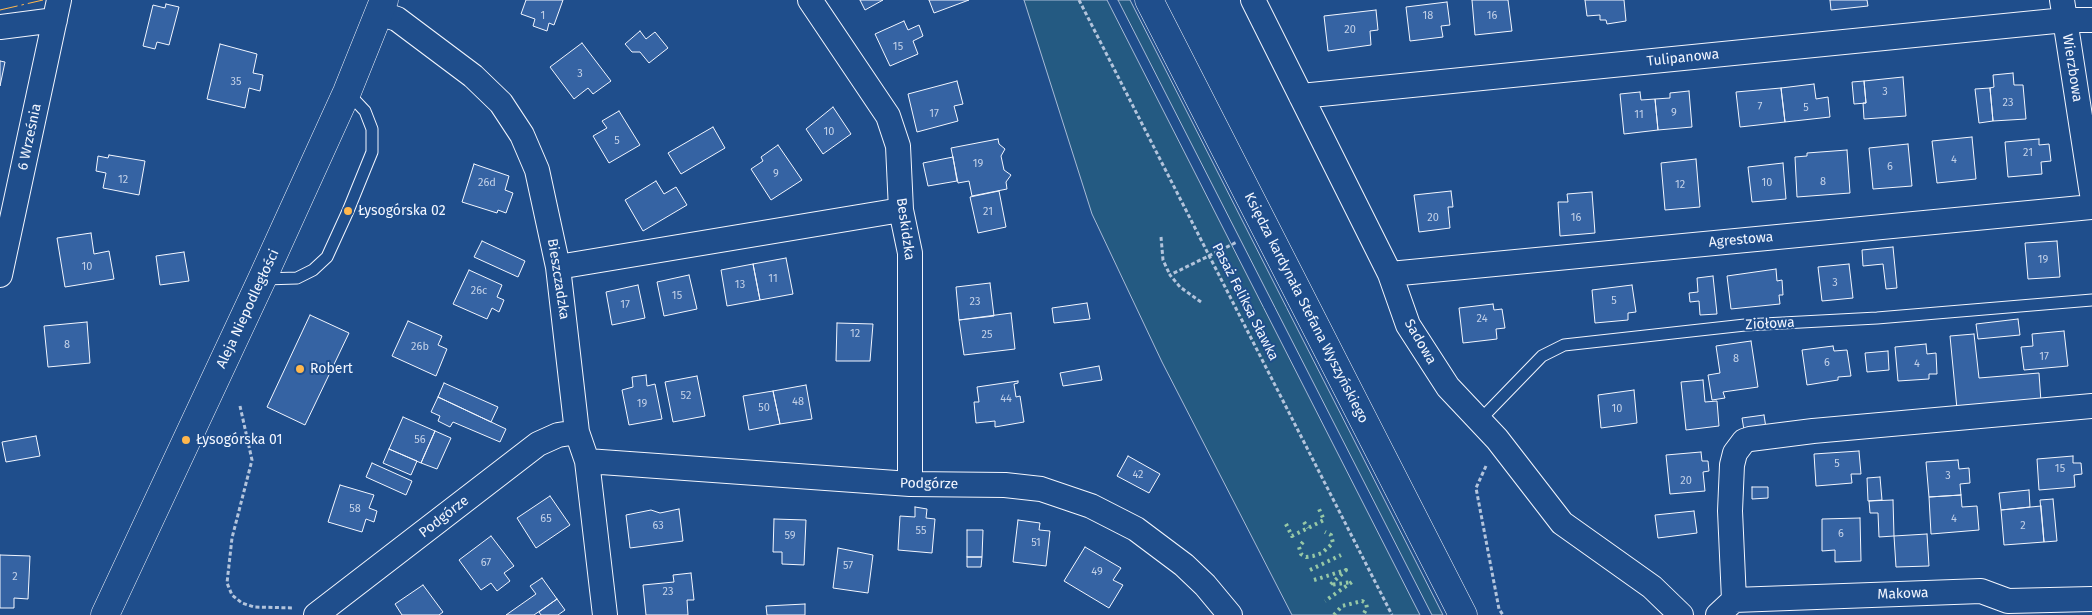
<!DOCTYPE html>
<meta charset="utf-8">
<style>
body{margin:0}
canvas{display:block;background:#1f4e8c}
</style>
<canvas width="2092" height="615"></canvas>
<script>
const ctx = document.querySelector('canvas').getContext('2d');
ctx.lineJoin = 'round';
function fill(path, color) {
  ctx.fillStyle = color;
  ctx.fill(path, 'evenodd');
}
function shape(rows) {
  const path = new Path2D();
  for (const r of rows) {
    path.moveTo(r[0], r[1]);
    for (let i = 2; i < r.length; i += 2) path.lineTo(r[i], r[i + 1]);
  }
  return path;
}
function stroke(path, color, width, dash) {
  ctx.strokeStyle = color;
  ctx.lineWidth = width;
  ctx.lineCap = dash ? 'butt' : 'round';
  ctx.setLineDash(dash || []);
  ctx.stroke(path);
}
function label(font, color, halo, rows, align = 'center') {
  ctx.font = font + ' "Fira Sans",sans-serif';
  ctx.lineWidth = 4;
  ctx.setLineDash([]);
  ctx.textBaseline = 'middle';
  ctx.strokeStyle = halo;
  ctx.fillStyle = color;
  for (const [text, x, y, turn = 0] of rows) {
    ctx.save();
    ctx.translate(x, y);
    ctx.rotate((+turn || 0) * Math.PI / 180);
    ctx.textAlign = isNaN(turn) ? turn : align;
    if (halo) ctx.strokeText(text, 0, 0);
    ctx.fillText(text, 0, 0);
    ctx.restore();
  }
}
const green = shape([
 [1024,0,1107,0,1420,615,1292,615,1162,362,1092,214,1024,0],
 [1118,0,1130,0,1443,615,1432,615,1118,0]
]);
fill(green, '#245a82');
stroke(green, '#a8bbd7', 1);
const building = shape([
 [526,0,563,0,554,25,549,23,547,31,533,26,535,19,521,14,526,0],
 [860,0,883,0,865,10,860,0],
 [929,0,969,0,934,13,929,0],
 [1472,0,1508,0,1512,31,1475,35,1472,0],
 [1585,0,1624,0,1626,21,1607,24,1606,20,1600,20,1600,15,1587,16,1585,0],
 [1830,0,1867,0,1868,6,1831,10,1830,0],
 [1447,2,1450,25,1441,26,1443,37,1410,41,1406,7,1447,2],
 [166,4,179,7,169,45,157,42,155,49,143,46,153,5,165,8,166,4],
 [1376,10,1378,30,1370,31,1371,45,1328,51,1324,16,1376,10],
 [904,21,908,30,919,25,923,36,913,41,918,54,890,66,875,34,904,21],
 [640,31,646,39,655,32,668,48,649,63,640,52,632,52,625,44,640,31],
 [582,43,611,81,593,94,588,88,574,99,550,67,582,43],
 [220,44,257,54,253,73,263,75,260,91,249,88,245,108,207,99,220,44],
 [0,61,5,62,0,86,0,61],
 [2013,73,2014,85,2023,85,2026,119,1993,121,1990,88,1994,87,1993,75,2013,73],
 [1903,77,1906,116,1864,119,1863,103,1866,103,1864,81,1903,77],
 [957,81,963,104,954,106,958,121,917,132,908,94,957,81],
 [1864,81,1866,103,1854,104,1852,82,1864,81],
 [1814,84,1816,99,1828,97,1830,117,1785,122,1781,88,1814,84],
 [1781,88,1785,122,1740,127,1736,92,1781,88],
 [1990,88,1993,121,1979,123,1975,89,1990,88],
 [1689,91,1692,127,1658,130,1655,99,1670,98,1670,93,1689,91],
 [1640,92,1641,100,1655,99,1658,130,1624,134,1620,94,1640,92],
 [833,107,851,134,823,154,806,129,833,107],
 [619,111,640,145,609,163,593,136,607,128,602,121,619,111],
 [713,127,725,148,681,174,668,153,713,127],
 [1972,137,1976,179,1937,183,1932,141,1972,137],
 [998,139,999,144,1005,149,1001,156,1004,170,1011,175,1006,182,1007,189,972,196,969,181,958,183,951,148,998,139],
 [2039,139,2039,145,2049,144,2051,161,2041,162,2042,174,2008,177,2005,142,2039,139],
 [1908,144,1912,186,1873,189,1869,148,1908,144],
 [778,145,802,180,771,200,751,169,763,161,761,157,778,145],
 [1847,150,1850,193,1797,197,1795,157,1807,156,1807,153,1847,150],
 [109,155,145,161,139,195,103,188,106,173,96,171,98,156,108,158,109,155],
 [953,157,957,181,928,186,923,163,953,157],
 [1696,159,1700,207,1665,210,1661,163,1696,159],
 [1783,163,1786,199,1752,202,1748,167,1783,163],
 [474,164,509,176,505,190,513,193,506,213,498,210,497,213,462,202,474,164],
 [656,181,664,194,676,187,687,205,643,231,625,200,656,181],
 [999,191,1006,227,978,233,970,197,999,191],
 [1451,191,1453,207,1448,207,1450,228,1419,232,1414,195,1451,191],
 [1592,192,1595,233,1560,236,1558,202,1568,202,1567,194,1592,192],
 [91,233,94,254,109,251,114,279,65,287,57,238,91,233],
 [482,241,525,261,518,277,474,257,482,241],
 [2057,241,2060,277,2028,279,2025,243,2057,241],
 [1893,247,1897,288,1886,289,1883,264,1863,266,1862,250,1893,247],
 [184,252,189,281,160,285,156,256,184,252],
 [786,258,793,294,760,300,753,264,786,258],
 [753,264,760,300,727,306,721,270,753,264],
 [1849,264,1853,298,1822,301,1818,267,1849,264],
 [1776,269,1777,281,1782,280,1783,295,1779,295,1780,304,1731,309,1727,276,1776,269],
 [469,270,502,285,497,297,504,300,499,312,492,308,487,319,453,304,469,270],
 [689,275,697,309,664,316,657,282,689,275],
 [1713,276,1717,314,1700,315,1699,301,1690,302,1689,293,1698,292,1697,278,1713,276],
 [990,283,994,316,959,320,956,287,990,283],
 [638,285,645,318,612,325,606,292,638,285],
 [1632,285,1636,312,1628,313,1628,320,1595,323,1592,290,1632,285],
 [1087,303,1090,319,1054,323,1052,308,1087,303],
 [1493,304,1494,310,1502,309,1505,328,1496,329,1497,339,1463,343,1459,308,1493,304],
 [1011,313,1015,349,964,355,959,320,1011,313],
 [310,315,349,333,305,425,267,407,310,315],
 [2018,319,2020,335,1978,339,1976,324,2018,319],
 [408,321,442,336,438,345,447,349,436,376,392,356,408,321],
 [87,322,90,363,48,367,44,326,87,322],
 [837,323,873,324,870,361,836,361,837,323],
 [2064,331,2068,366,2024,370,2021,347,2033,346,2032,334,2064,331],
 [1974,334,1979,378,2039,373,2041,402,1957,409,1950,336,1974,334],
 [1751,341,1758,387,1723,392,1725,398,1712,400,1708,375,1720,373,1716,346,1751,341],
 [1926,344,1927,354,1936,353,1937,374,1929,374,1929,379,1898,381,1895,347,1926,344],
 [1833,346,1834,351,1847,350,1851,376,1838,377,1838,380,1807,385,1802,350,1833,346],
 [1888,351,1889,370,1867,372,1865,353,1888,351],
 [1099,366,1102,380,1063,386,1060,373,1099,366],
 [646,375,647,386,655,384,662,419,629,425,622,390,633,387,632,377,646,375],
 [697,376,705,416,673,422,665,382,697,376],
 [1703,380,1705,402,1717,401,1719,426,1686,430,1681,382,1703,380],
 [1018,381,1018,383,1014,384,1016,397,1020,396,1024,422,995,427,995,421,976,423,974,402,979,402,977,387,1018,381],
 [444,383,498,407,491,422,438,397,444,383],
 [806,385,812,419,780,424,773,391,806,385],
 [1634,390,1637,423,1601,428,1598,395,1634,390],
 [773,391,780,424,749,430,743,396,773,391],
 [438,397,506,429,500,442,453,422,450,427,438,421,440,416,431,412,438,397],
 [1764,415,1766,428,1744,430,1742,418,1764,415],
 [403,417,435,431,421,463,389,449,403,417],
 [435,431,451,438,437,469,421,463,435,431],
 [36,436,40,456,6,462,2,442,36,436],
 [389,449,417,461,411,475,383,463,389,449],
 [1859,451,1861,474,1851,474,1852,483,1816,486,1814,454,1859,451],
 [1701,452,1702,461,1708,461,1709,471,1703,472,1705,491,1670,494,1666,455,1701,452],
 [1128,456,1160,474,1149,493,1117,476,1128,456],
 [2073,456,2073,463,2081,463,2082,474,2074,475,2075,487,2039,490,2037,459,2073,456],
 [1958,460,1959,469,1969,468,1970,483,1960,484,1961,495,1929,497,1926,462,1958,460],
 [372,463,412,481,406,495,366,477,372,463],
 [1880,477,1882,500,1868,501,1867,478,1880,477],
 [340,485,374,495,369,508,377,511,374,522,366,519,362,532,328,522,340,485],
 [1752,487,1768,487,1768,498,1752,499,1752,487],
 [2029,490,2030,507,2001,510,1999,493,2029,490],
 [1961,495,1962,507,1977,506,1979,530,1931,534,1929,497,1961,495],
 [550,496,570,525,536,548,517,518,550,496],
 [2053,499,2057,541,2044,542,2040,500,2053,499],
 [1893,500,1894,536,1879,537,1878,513,1870,513,1869,501,1893,500],
 [2041,506,2044,542,2004,545,2001,510,2041,506],
 [915,507,927,509,926,518,935,519,932,553,898,550,900,516,915,517,915,507],
 [679,509,683,541,630,548,626,515,651,510,660,513,679,509],
 [1694,511,1697,533,1658,538,1655,515,1694,511],
 [1860,518,1861,561,1835,562,1835,550,1822,551,1822,519,1860,518],
 [774,519,806,520,804,565,782,564,782,552,773,552,774,519],
 [1018,520,1040,523,1039,530,1050,531,1046,566,1013,562,1018,520],
 [967,530,983,530,982,557,967,557,967,530],
 [1927,534,1929,566,1896,567,1894,536,1927,534],
 [491,536,514,566,504,573,510,581,497,591,491,583,481,590,459,560,491,536],
 [1085,547,1121,568,1113,580,1123,585,1109,608,1064,581,1085,547],
 [838,548,873,555,868,593,833,588,838,548],
 [0,555,30,556,28,599,14,598,14,608,0,608,0,555],
 [967,557,982,557,981,567,967,567,967,557],
 [691,573,694,600,687,600,688,615,646,615,643,585,674,582,673,575,691,573],
 [542,578,557,599,534,615,506,615,536,594,530,586,542,578],
 [423,585,443,612,439,615,402,615,395,604,423,585],
 [557,599,565,610,558,615,541,615,539,612,557,599],
 [805,604,805,615,767,615,766,606,805,604]
]);
fill(building, '#3563a3');
stroke(building, '#f2f6ff', 1);
const service = shape([
 [264,279,297,278,313,270,327,257,348,211,372,152,372,129,365,111,348,93],
 [1479,421,1542,356,1564,345,1745,325,1877,318,2092,300]
]);
const minor = shape([
 [810,0,888,116,898,146,901,210,910,253,910,484],
 [1253,0,1390,274,1408,325,1448,387,1497,439,1562,523,1652,587,1681,615],
 [2062,0,2092,194],
 [379,13,397,19,473,76,501,103,522,135,537,170,558,267,577,432,587,461,605,615],
 [0,27,55,20],
 [1301,96,2065,20,2092,20],
 [558,267,901,210],
 [1390,274,2092,207],
 [0,275,59,0],
 [587,461,910,484,1005,485,1041,489,1091,506,1136,529,1184,565,1205,585,1230,615],
 [1734,600,1730,511,1732,465,1735,453,1744,441,1750,439,1813,431,2092,406],
 [316,615,538,444,558,435,577,432],
 [1718,615,1734,600,1981,591,2008,601,2092,599]
]);
const secondary = shape([
 [1149,0,1463,615]
]);
const primary = shape([
 [105,615,262,279,347,92,384,0]
]);
stroke(service, '#f2f6ff', 13);
stroke(minor, '#f2f6ff', 26);
stroke(secondary, '#f2f6ff', 29);
stroke(primary, '#f2f6ff', 29);
stroke(shape([
 [1079,0,1392,615],
 [1161,237,1163,260,1170,275],
 [1201,302,1180,287,1170,275,1237,242],
 [240,406,252,460,232,538,227,583,232,595,242,603,254,607,294,608],
 [1486,466,1476,488,1499,609,1503,615]
]), '#b3c4dc', 3, [4, 2.5]);
stroke(service, '#1f4e8c', 11);
stroke(minor, '#1f4e8c', 24);
stroke(secondary, '#1f4e8c', 28);
stroke(primary, '#1f4e8c', 28);
stroke(shape([
 [1304,522,1308,528],
 [1286,524,1292,536,1324,520,1319,509],
 [1303,542,1299,547,1301,554,1306,557,1313,556,1322,553,1333,543,1331,535,1325,532],
 [1310,570,1341,555],
 [1314,580,1346,570,1330,585,1352,582,1325,601],
 [1334,615,1342,606,1362,601,1366,603,1367,608,1363,615]
]), '#97c8a6', 4, [2.5, 4]);
stroke(shape([
 [0,10,43,0]
]), '#ffb74d', 1, [18, 4, 2.5, 4]);
for (const [x, y, r, color] of [
 [348,211,5,"#ffb74d"],
 [300,369,5,"#ffb74d"],
 [186,440,5,"#ffb74d"]
]) {
  const dot = new Path2D();
  dot.arc(x, y, r, 0, 2 * Math.PI);
  ctx.fillStyle = color;
  ctx.fill(dot);
  stroke(dot, '#1f4e8c', 2);
}
label('11px', '#c3d1e8', null, [
 ["1",543,16],
 ["18",1428,16],
 ["16",1492,16],
 ["20",1350,30],
 ["15",898,47],
 ["3",580,74],
 ["35",236,82],
 ["3",1885,92],
 ["23",2008,103],
 ["7",1760,107],
 ["5",1806,108],
 ["9",1674,113],
 ["17",934,114],
 ["11",1639,115],
 ["10",829,132],
 ["5",617,141],
 ["21",2028,153],
 ["4",1954,160],
 ["19",978,164],
 ["6",1890,167],
 ["9",776,174],
 ["12",123,180],
 ["8",1823,182],
 ["26d",487,183],
 ["10",1767,183],
 ["12",1680,185],
 ["21",988,212],
 ["20",1433,218],
 ["16",1576,218],
 ["19",2043,260],
 ["10",87,267],
 ["11",773,279],
 ["3",1835,283],
 ["13",740,285],
 ["26c",479,291],
 ["15",677,296],
 ["5",1614,301],
 ["23",975,302],
 ["17",625,305],
 ["24",1482,319],
 ["12",855,334],
 ["25",987,335],
 ["8",67,345],
 ["26b",420,347],
 ["17",2044,357],
 ["8",1736,359],
 ["6",1827,363],
 ["4",1917,364],
 ["52",686,396],
 ["44",1006,399],
 ["48",798,402],
 ["19",642,404],
 ["50",764,408],
 ["10",1617,409],
 ["56",420,440],
 ["5",1837,464],
 ["15",2060,469],
 ["42",1138,475],
 ["3",1948,476],
 ["20",1686,481],
 ["58",355,509],
 ["65",546,519],
 ["4",1954,519],
 ["63",658,526],
 ["2",2023,526],
 ["55",921,531],
 ["6",1841,534],
 ["59",790,536],
 ["51",1036,543],
 ["67",486,563],
 ["57",848,566],
 ["49",1097,572],
 ["2",15,577],
 ["23",668,592]
]);
label('14px', '#f2f6ff', '#1f4e8c', [
 ["Tulipanowa",1683,58,-6],
 ["Wierzbowa",2072,68,81],
 ["6 Września",30,137,-78],
 ["Beskidzka",905,229,82],
 ["Agrestowa",1741,240,-5],
 ["Bieszczadzka",558,279,81],
 ["Pasaż Feliksa Sławka",1245,302,63],
 ["Księdza kardynała Stefana Wyszyńskiego",1306,308,63],
 ["Aleja Niepodległości",248,309,-65],
 ["Ziołowa",1770,324,-3],
 ["Sadowa",1420,342,60],
 ["Podgórze",929,484,1],
 ["Podgórze",444,517,-38],
 ["Makowa",1903,594,-2]
]);
label('14px', '#f2f6ff', '#1f4e8c', [
 ["Łysogórska 02",358,211],
 ["Robert",310,369],
 ["Łysogórska 01",196,440]
], 'left');
</script>
